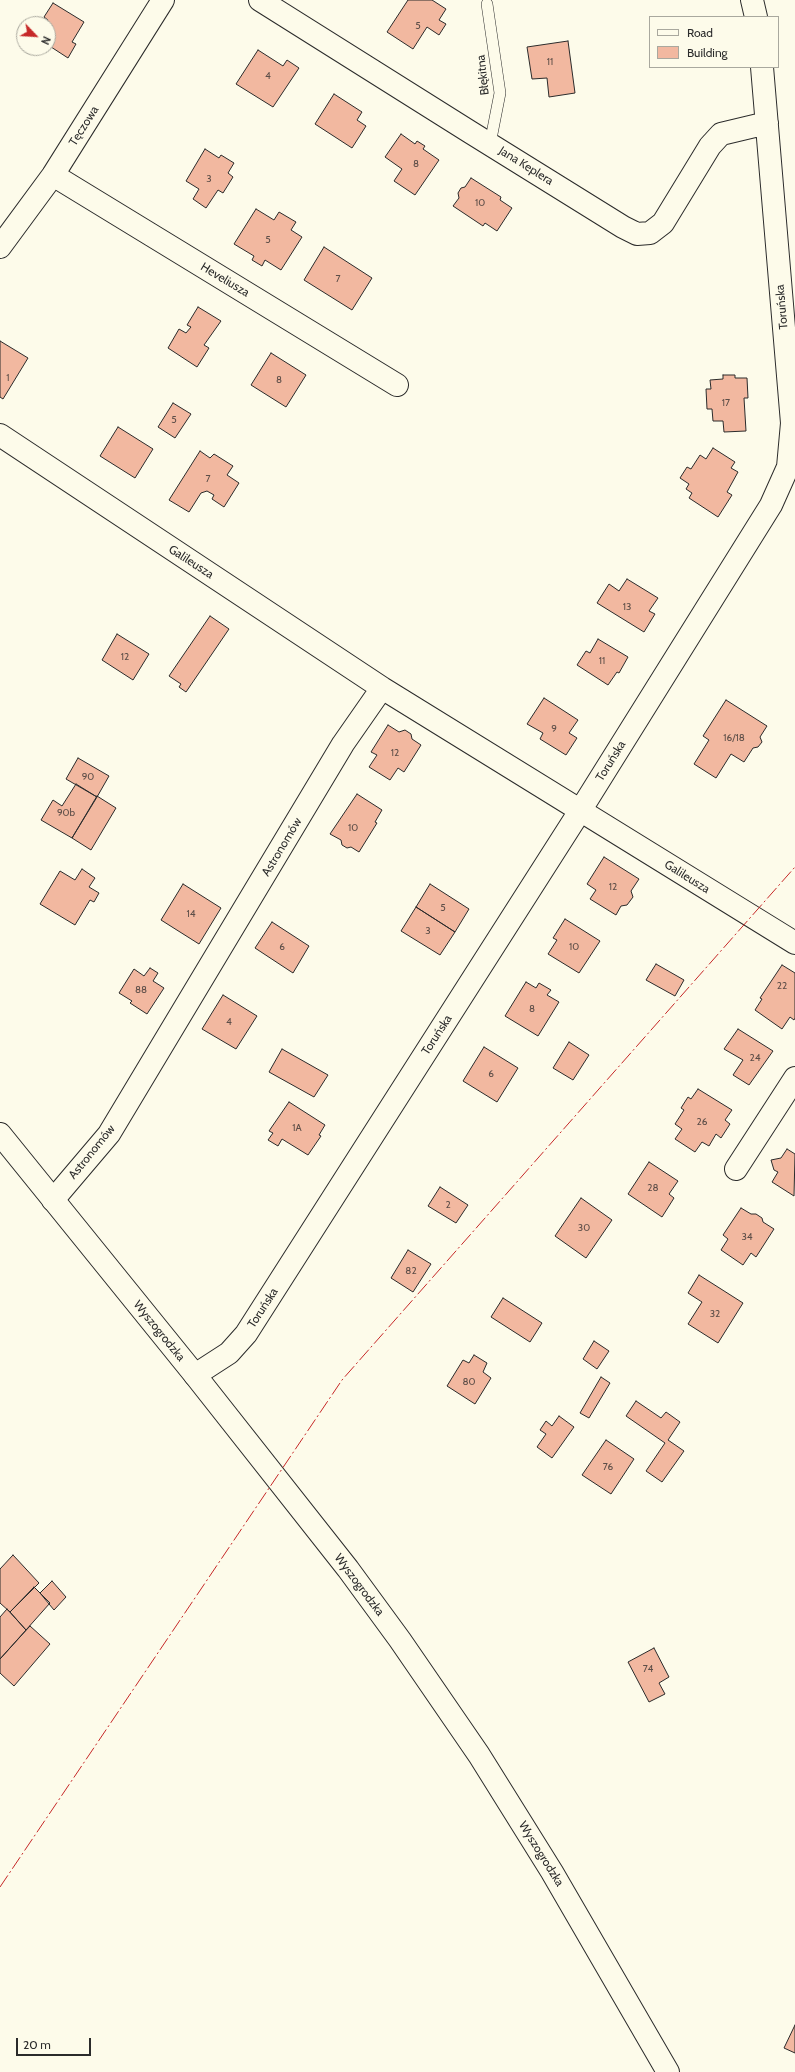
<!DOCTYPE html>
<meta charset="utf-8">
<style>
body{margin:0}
#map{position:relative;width:795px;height:2072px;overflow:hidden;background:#fdfbea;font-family:Cabin,sans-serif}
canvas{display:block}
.legend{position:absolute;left:649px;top:16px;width:130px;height:52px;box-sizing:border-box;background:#fdfbea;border:1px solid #a9a89e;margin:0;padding:5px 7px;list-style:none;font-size:12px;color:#2b2b2b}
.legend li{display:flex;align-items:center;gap:8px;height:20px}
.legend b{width:20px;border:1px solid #a9a89e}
.north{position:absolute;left:16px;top:16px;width:40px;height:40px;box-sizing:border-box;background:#fdfbea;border:1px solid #a9a89e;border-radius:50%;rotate:115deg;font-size:11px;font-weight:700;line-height:16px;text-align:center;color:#2b2b2b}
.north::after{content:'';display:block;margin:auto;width:14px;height:18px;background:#c62828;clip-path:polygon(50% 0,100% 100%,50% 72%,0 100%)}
.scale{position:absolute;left:16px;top:2038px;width:75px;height:18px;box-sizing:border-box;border:2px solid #2b2b2b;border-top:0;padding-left:5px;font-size:12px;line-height:14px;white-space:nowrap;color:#2b2b2b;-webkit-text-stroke:3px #fdfbea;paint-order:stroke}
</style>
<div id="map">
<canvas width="795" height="2072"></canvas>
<ul class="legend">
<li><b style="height:5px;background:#fdfbea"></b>Road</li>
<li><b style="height:11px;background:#f2b8a0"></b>Building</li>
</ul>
<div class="north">N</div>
<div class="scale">20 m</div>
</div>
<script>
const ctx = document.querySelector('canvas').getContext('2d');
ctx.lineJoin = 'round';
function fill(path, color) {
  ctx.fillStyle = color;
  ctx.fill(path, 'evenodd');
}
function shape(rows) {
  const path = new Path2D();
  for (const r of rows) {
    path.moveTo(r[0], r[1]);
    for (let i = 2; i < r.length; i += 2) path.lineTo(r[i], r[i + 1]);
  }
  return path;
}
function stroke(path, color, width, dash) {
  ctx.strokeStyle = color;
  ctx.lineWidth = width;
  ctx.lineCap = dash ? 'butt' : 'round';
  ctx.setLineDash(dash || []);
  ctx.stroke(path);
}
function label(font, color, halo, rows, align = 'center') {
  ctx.font = font + ' Cabin,sans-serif';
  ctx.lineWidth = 3;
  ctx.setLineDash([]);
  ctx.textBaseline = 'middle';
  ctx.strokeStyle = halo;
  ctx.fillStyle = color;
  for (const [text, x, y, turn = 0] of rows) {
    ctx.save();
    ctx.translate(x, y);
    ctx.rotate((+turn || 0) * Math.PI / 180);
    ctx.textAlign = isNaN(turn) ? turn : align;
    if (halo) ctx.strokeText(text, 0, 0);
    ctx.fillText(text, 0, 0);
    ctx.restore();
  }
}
const building = shape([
 [408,0,432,0,446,9,439,20,446,24,439,35,427,27,413,49,387,32,408,0],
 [53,3,84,22,72,42,76,44,68,58,48,45,48,24,45,24,48,20,44,17,53,3],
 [568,41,575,93,549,97,547,78,532,79,527,47,568,41],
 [258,50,283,66,287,60,299,68,273,107,236,84,258,50],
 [334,94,362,112,357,120,366,126,352,148,315,124,334,94],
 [401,134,415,144,417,141,425,146,423,149,439,160,415,195,394,181,402,169,385,157,401,134],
 [205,149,219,158,221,155,234,163,228,173,233,177,223,193,218,190,206,208,193,199,199,189,186,181,205,149],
 [471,178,501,197,500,200,512,208,497,231,485,223,483,226,453,206,459,198,458,193,461,188,465,187,471,178],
 [256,209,274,220,279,212,296,222,291,230,302,237,281,270,265,260,262,266,252,260,254,256,234,244,256,209],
 [324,247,372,278,352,310,304,280,324,247],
 [198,307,221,321,204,345,209,348,197,367,168,348,179,329,186,333,191,327,187,325,198,307],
 [0,341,28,358,3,399,0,397,0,341],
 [271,353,306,375,286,407,251,385,271,353],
 [723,375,735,375,735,378,747,378,748,398,744,398,746,431,724,432,723,421,713,421,712,409,707,409,706,389,711,389,710,380,723,379,723,375],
 [173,403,191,414,175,438,158,427,173,403],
 [118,427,153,449,135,478,100,456,118,427],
 [713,448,735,462,731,468,738,472,727,492,732,495,718,517,689,498,692,493,686,489,689,484,680,478,687,467,691,469,700,455,706,459,713,448],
 [200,451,210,458,214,454,233,466,227,475,239,483,224,507,212,499,214,495,207,491,201,493,189,512,169,500,200,451],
 [627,579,658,598,649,611,655,614,644,632,597,603,609,584,619,591,627,579],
 [210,616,229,629,186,692,179,687,181,684,169,676,210,616],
 [117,634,149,654,133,680,102,660,117,634],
 [598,639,628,657,619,673,617,672,608,685,577,665,586,651,590,653,598,639],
 [544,698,578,720,569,733,577,738,566,755,540,739,543,733,527,724,544,698],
 [726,700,767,726,760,737,762,742,758,747,753,748,744,762,731,754,716,778,694,764,709,740,703,736,726,700],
 [388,725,399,732,405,730,411,734,412,739,421,745,404,772,398,768,390,780,369,767,377,755,371,752,388,725],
 [78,758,109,776,97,797,66,779,78,758],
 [76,784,97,797,72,838,41,820,53,800,62,806,76,784],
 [357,794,382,810,375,822,377,823,359,852,351,847,347,848,342,845,341,840,330,834,357,794],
 [97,796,116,808,91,850,72,838,97,796],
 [604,857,639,879,631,891,633,897,627,905,621,906,616,915,590,899,596,890,587,884,604,857],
 [82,869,95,878,89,887,99,893,94,902,90,900,75,925,40,904,60,871,75,880,82,869],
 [183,884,221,908,199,944,161,920,183,884],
 [430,884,469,909,455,932,416,907,430,884],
 [416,907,455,932,440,955,401,931,416,907],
 [565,919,600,941,579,973,548,954,557,940,553,938,565,919],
 [272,922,309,946,293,973,255,948,272,922],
 [656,964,684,980,675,996,646,980,656,964],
 [782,965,795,973,795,1018,794,1020,790,1017,782,1029,755,1010,762,999,760,998,782,965],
 [150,968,158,973,153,981,164,988,147,1014,130,1003,132,1001,119,993,134,969,144,976,150,968],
 [526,982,536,988,539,983,551,990,547,995,559,1002,538,1036,505,1016,526,982],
 [223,995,257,1016,236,1049,202,1029,223,995],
 [738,1029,773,1051,749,1085,733,1075,743,1060,724,1049,738,1029],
 [569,1042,589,1055,573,1080,553,1068,569,1042],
 [484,1047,518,1068,497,1102,463,1081,484,1047],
 [282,1049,328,1075,314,1097,269,1072,282,1049],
 [698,1089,732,1110,725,1120,730,1124,721,1138,716,1134,709,1146,702,1142,695,1152,675,1139,682,1129,675,1124,684,1110,681,1108,688,1097,691,1099,698,1089],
 [289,1102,325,1125,319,1135,321,1136,308,1155,282,1139,278,1146,268,1140,273,1133,269,1131,289,1102],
 [787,1149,795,1154,794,1196,772,1182,778,1172,774,1170,771,1160,781,1158,787,1149],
 [649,1162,678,1181,669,1194,674,1198,662,1217,628,1194,649,1162],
 [440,1187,468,1205,456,1223,428,1206,440,1187],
 [581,1198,612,1220,586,1258,555,1236,581,1198],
 [741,1208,751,1214,756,1214,762,1218,763,1222,774,1229,756,1257,751,1253,743,1265,721,1250,728,1239,723,1235,741,1208],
 [408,1250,431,1264,413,1292,391,1278,408,1250],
 [699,1275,743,1303,718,1343,688,1324,702,1302,688,1293,699,1275],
 [503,1298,542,1323,530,1342,491,1317,503,1298],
 [594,1341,609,1351,597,1369,583,1359,594,1341],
 [474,1355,487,1363,483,1372,491,1378,475,1404,447,1386,463,1360,469,1363,474,1355],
 [601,1377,610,1383,589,1418,580,1413,601,1377],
 [636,1401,661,1418,666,1412,680,1422,668,1440,684,1451,662,1482,646,1471,665,1443,626,1416,636,1401],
 [559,1416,574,1427,552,1458,537,1447,546,1434,540,1430,546,1421,552,1426,559,1416],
 [606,1440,634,1459,611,1494,582,1475,606,1440],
 [13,1555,39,1583,10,1612,0,1603,0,1569,13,1555],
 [52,1581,66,1597,54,1610,40,1593,52,1581],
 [34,1587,50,1603,26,1630,10,1612,34,1587],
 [7,1609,26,1630,0,1659,0,1617,7,1609],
 [30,1626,50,1644,14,1686,0,1673,0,1659,30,1626],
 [654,1648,669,1677,659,1683,665,1694,649,1702,628,1662,654,1648],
 [795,2025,795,2053,784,2048,795,2025]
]);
fill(building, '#f2b8a0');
stroke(building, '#2b2b2b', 1);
const lane = shape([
 [487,4,500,93,490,144]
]);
const street = shape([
 [260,0,470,132,623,227,637,234,650,233,663,223,710,146,721,134,767,123],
 [752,0,756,17],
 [53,175,397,385],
 [0,247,53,175,163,0],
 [0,435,382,688],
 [736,1169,795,1078],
 [53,1200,109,1134,343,744,382,688,795,943],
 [195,1375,229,1353,246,1334,580,811,771,505,788,467,792,423,762,67]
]);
const primary = shape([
 [0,1134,195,1375,348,1569,400,1640,479,1755,552,1872,668,2072]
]);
stroke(lane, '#2b2b2b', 12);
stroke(street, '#2b2b2b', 24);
stroke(primary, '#2b2b2b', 24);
stroke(lane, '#fdfbea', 11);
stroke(street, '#fdfbea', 22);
stroke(primary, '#fdfbea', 22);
stroke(shape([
 [0,1887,342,1380,795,867]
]), '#c62828', 1, [14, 3, 2, 3]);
label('10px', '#5d4e48', null, [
 ["5",418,26],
 ["11",550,62],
 ["4",268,76],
 ["8",416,164],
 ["3",209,179],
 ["10",480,203],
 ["5",268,240],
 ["7",338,279],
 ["1",8,378],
 ["8",279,380],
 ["17",726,403],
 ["5",174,420],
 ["7",208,479],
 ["13",627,607],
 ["12",125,657],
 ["11",602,661],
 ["9",554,729],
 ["16/18",734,738],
 ["12",395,753],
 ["90",88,777],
 ["90b",66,813],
 ["10",353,828],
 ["12",613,887],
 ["5",443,908],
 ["14",191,914],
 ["3",428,931],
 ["6",282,947],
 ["10",574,947],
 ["22",782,986],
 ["88",141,990],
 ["8",532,1009],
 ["4",229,1022],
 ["24",755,1058],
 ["6",491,1074],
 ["26",702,1122],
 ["1A",297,1128],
 ["28",653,1188],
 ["2",448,1205],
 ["30",584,1228],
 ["34",747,1237],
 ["82",411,1271],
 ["32",715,1314],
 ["80",469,1382],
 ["76",608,1467],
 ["74",648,1669]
]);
label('12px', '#2b2b2b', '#fdfbea', [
 ["Błękitna",483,75,-96],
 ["Tęczowa",84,126,-58],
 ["Jana Keplera",526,166,32],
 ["Heveliusza",225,280,31],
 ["Toruńska",782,307,-95],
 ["Galileusza",191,562,33],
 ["Toruńska",611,761,-58],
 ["Astronomów",282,847,-59],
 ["Galileusza",687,877,32],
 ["Toruńska",437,1035,-57],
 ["Astronomów",92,1152,-51],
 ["Toruńska",263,1308,-57],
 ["Wyszogrodzka",159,1331,51],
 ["Wyszogrodzka",359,1585,53],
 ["Wyszogrodzka",541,1854,58]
]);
</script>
